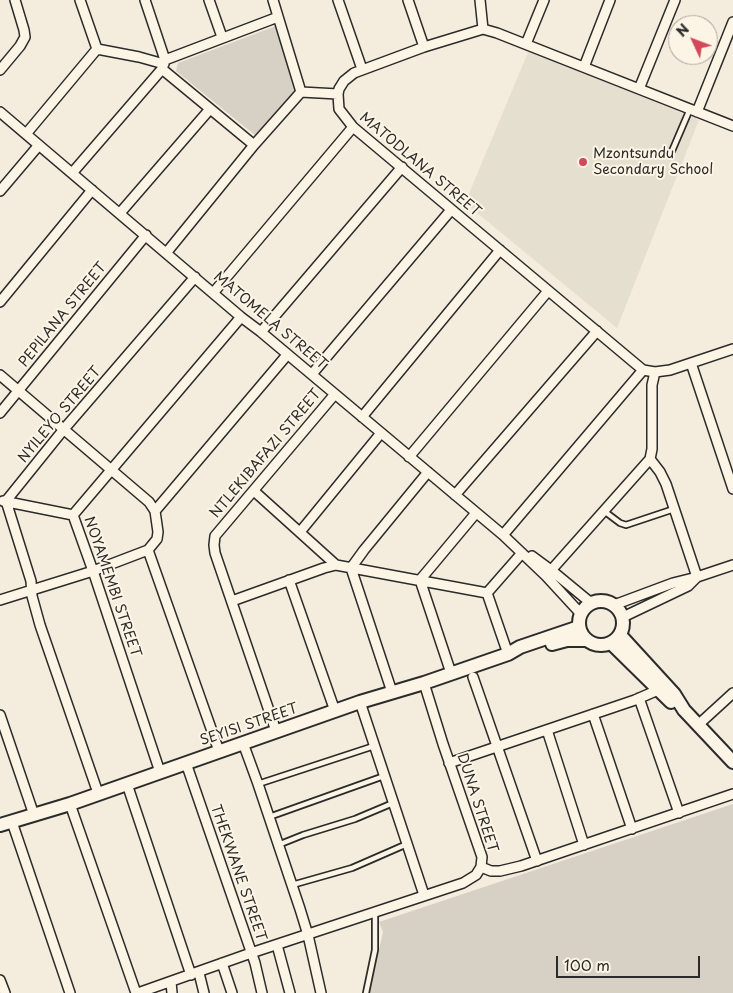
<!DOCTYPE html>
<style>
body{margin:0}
#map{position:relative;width:733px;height:993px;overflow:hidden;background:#f4edde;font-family:"Playpen Sans",sans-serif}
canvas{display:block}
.north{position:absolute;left:668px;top:15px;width:50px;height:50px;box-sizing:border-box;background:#fcf5e5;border:1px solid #a8a49b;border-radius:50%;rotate:313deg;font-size:14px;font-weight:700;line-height:20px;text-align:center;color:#2b2b2b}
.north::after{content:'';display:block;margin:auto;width:18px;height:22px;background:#d1495b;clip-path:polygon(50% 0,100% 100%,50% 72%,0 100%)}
.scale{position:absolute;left:556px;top:956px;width:144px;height:22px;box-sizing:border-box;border:2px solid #2b2b2b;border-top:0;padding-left:6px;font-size:15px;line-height:18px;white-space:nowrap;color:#2b2b2b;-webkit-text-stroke:4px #fcf5e5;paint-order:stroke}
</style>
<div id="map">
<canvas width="733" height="993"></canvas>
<div class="north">N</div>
<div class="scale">100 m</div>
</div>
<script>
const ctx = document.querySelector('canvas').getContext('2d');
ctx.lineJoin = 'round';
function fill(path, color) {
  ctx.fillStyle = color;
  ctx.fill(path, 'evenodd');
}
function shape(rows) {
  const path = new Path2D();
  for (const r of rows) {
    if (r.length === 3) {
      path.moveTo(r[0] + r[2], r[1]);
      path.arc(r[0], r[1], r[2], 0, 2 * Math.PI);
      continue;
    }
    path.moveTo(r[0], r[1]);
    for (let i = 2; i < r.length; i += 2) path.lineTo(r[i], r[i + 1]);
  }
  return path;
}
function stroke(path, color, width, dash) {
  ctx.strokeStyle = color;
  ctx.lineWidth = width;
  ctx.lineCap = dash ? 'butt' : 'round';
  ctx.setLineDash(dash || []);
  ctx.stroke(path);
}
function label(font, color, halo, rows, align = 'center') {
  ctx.font = font + ' "Playpen Sans",sans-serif';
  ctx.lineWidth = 4;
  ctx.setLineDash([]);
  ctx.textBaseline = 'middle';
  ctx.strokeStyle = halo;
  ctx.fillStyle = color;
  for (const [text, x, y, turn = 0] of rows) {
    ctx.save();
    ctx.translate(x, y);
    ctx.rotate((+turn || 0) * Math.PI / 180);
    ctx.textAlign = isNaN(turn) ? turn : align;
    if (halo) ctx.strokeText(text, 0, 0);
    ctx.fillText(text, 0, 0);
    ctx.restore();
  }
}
fill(shape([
 [529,50,699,120,617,328,465,203]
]), '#e5dfd0');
fill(shape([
 [276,26,296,92,256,136,176,71,178,63],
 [733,804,733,993,369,993,383,932,379,922]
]), '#d6d1c4');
const lane = shape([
 [672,151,690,109],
 [604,511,620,523,626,525,674,509],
 [258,784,374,746],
 [269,817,384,776],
 [278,845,303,835,355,819,393,803],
 [292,885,352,868,407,844],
 [366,993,375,950,375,913]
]);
const street = shape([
 [80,0,97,49],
 [209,0,222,37],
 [273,0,301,92],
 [338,0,362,69],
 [408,0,424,47],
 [480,0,483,29],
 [526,44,544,0],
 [97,49,139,57,164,64],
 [165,60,278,17],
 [584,67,610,0],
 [162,69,254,145],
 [0,70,20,46,25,37,24,30,15,0],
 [639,89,675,0],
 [301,92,338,94],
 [0,112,241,317,261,332,503,535,546,576,581,614],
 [697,112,733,22],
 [733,126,497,33,483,29,424,47,354,73,344,81,339,89,338,94,339,109,353,127,643,370,655,372,670,370,733,349],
 [26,134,97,49],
 [73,172,162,69,165,60,145,0],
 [0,191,39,145],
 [120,213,210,109],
 [167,252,254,145,301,92],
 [214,292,353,127],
 [0,302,92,190],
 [261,332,402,167],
 [691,363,733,489],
 [312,374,451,210],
 [0,375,149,502,155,511,158,532,157,539,148,550,93,571,0,600],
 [0,413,146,235],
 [362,417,500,250],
 [409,457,548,291],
 [650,459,660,472,666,484,697,577],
 [254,491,336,565],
 [455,495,597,331],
 [3,501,73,515],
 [155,511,287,355],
 [73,515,93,571,160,772],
 [73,515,241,317],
 [300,532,381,433],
 [503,535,643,370],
 [148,550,219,751],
 [532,556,551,570,591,603],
 [546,576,650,459,652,449,652,385,655,372],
 [289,580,335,711],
 [487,593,508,654],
 [487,593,522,553],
 [232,601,324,568,336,565,487,593],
 [614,605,673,583,697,577,733,565],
 [623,617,688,586,697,577],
 [451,673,420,580,476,513],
 [473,677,537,861],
 [392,692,351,568,364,550,428,472],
 [639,698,679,813],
 [360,702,424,895],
 [593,714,632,829],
 [0,715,34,815],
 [698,725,733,693],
 [547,730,584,845],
 [276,731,215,553,214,545,215,536,335,394],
 [243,743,258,784,300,909,308,935,321,993],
 [186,763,255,963,262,993],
 [449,763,635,700,658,690],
 [127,784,191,975],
 [98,793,40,625,32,596,31,581,6,501,64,429,195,277],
 [70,804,136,993],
 [12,822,70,993],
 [481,867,491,871,500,871,521,866,733,794],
 [277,945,290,993],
 [222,963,232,993],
 [199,973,204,993],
 [0,980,5,993],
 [171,982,172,993],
 [138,993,251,953,463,883,476,875,481,867,482,857,443,744,424,683]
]);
const secondary = shape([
 [601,623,22],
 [620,635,674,694,684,710,733,762],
 [611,643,671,702],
 [552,644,567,640,586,640],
 [0,825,70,804,360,702,424,683,508,654,520,647,579,627]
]);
stroke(lane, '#2b2b2b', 8);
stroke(street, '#2b2b2b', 12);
stroke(secondary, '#2b2b2b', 16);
stroke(lane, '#fcf5e5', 4.5);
stroke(street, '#fcf5e5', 9);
stroke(secondary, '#fcf5e5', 12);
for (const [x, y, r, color] of [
 [583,162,5,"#d1495b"]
]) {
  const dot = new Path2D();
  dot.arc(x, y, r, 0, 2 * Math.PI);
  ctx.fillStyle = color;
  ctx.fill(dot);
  stroke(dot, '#fcf5e5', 2);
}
label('14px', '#2b2b2b', '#fcf5e5', [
 ["Mzontsundu",593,154],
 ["Secondary School",593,170]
], 'left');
label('14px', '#2b2b2b', '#fcf5e5', [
 ["MATODLANA STREET",420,165,40],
 ["PEPILANA STREET",63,315,-51],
 ["MATOMELA STREET",270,321,40],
 ["NYILEYO STREET",60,415,-50],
 ["NTLEKIBAFAZI STREET",266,454,-50],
 ["NOYAMEMBI STREET",112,587,71],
 ["SEYISI STREET",249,725,-19],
 ["DUNA STREET",477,803,72],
 ["THEKWANE STREET",238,873,71]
]);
</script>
